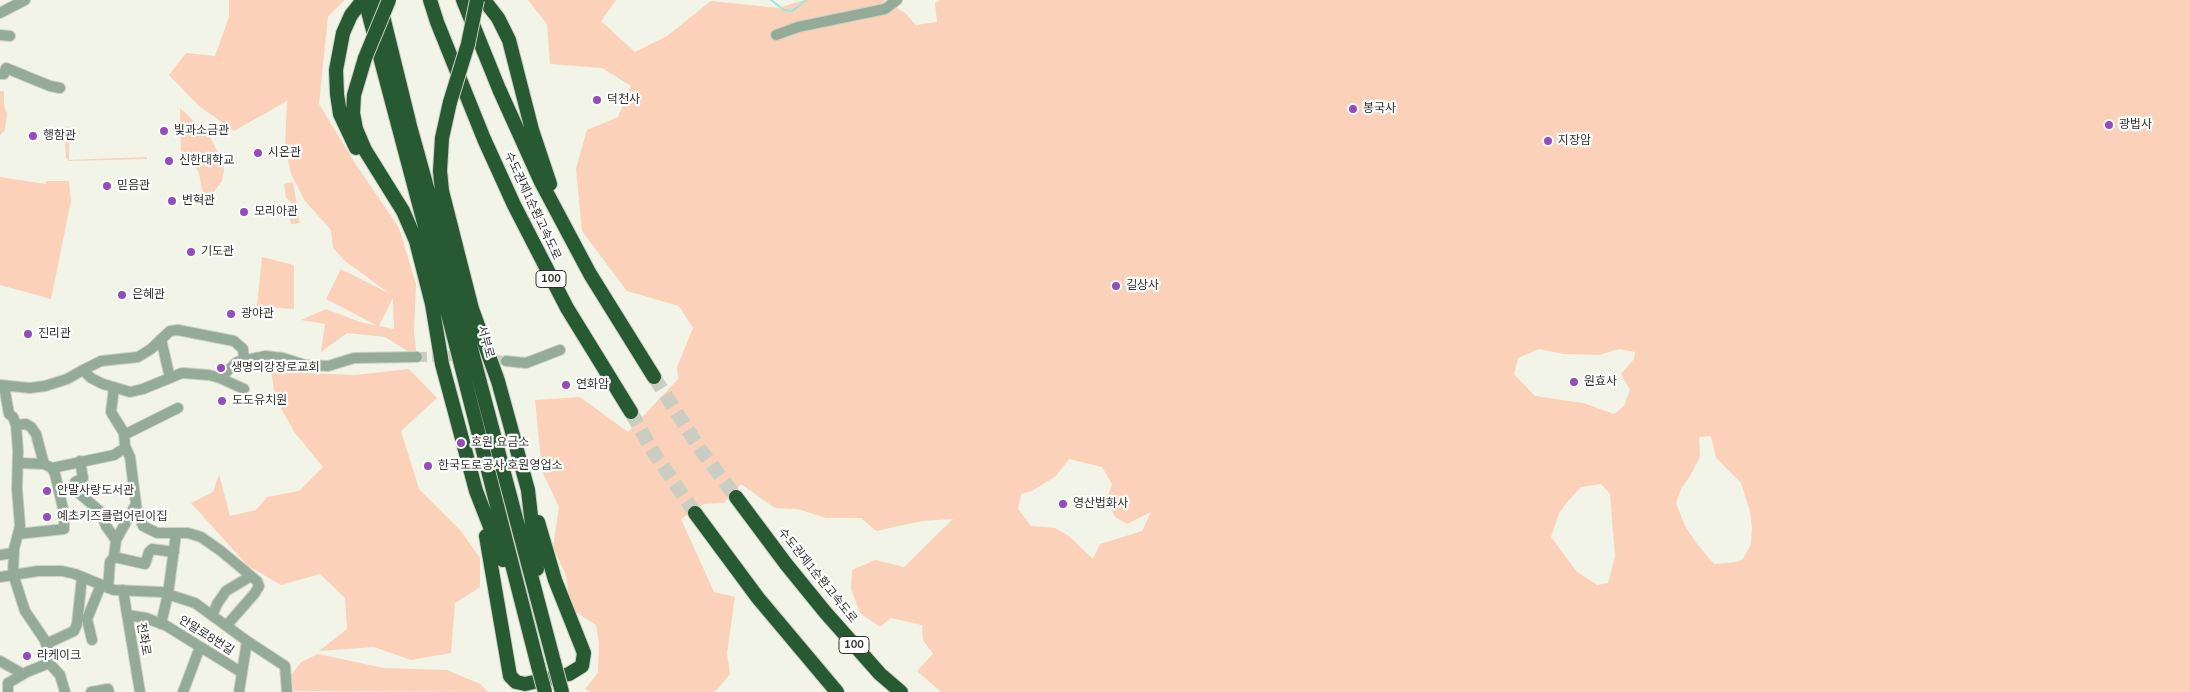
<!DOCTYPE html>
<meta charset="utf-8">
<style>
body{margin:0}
canvas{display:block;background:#f1f4e7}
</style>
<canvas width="2190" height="692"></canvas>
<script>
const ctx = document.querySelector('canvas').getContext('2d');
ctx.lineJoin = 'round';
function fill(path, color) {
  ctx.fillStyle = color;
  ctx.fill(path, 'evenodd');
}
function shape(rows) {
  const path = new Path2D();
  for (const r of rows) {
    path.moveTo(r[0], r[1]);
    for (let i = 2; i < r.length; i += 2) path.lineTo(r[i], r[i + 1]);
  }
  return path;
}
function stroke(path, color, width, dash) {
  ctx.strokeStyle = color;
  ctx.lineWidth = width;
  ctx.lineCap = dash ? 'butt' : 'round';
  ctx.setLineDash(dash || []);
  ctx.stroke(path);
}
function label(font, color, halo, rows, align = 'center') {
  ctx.font = font + ' "Nunito Sans","Noto Sans KR",sans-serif';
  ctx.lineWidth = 4.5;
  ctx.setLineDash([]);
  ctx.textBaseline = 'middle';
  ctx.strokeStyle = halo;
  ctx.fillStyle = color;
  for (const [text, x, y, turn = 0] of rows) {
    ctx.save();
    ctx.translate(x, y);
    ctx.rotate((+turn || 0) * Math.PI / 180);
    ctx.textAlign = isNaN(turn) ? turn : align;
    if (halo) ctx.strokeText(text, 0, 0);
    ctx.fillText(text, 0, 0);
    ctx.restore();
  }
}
fill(shape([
 [229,0,345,0,328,16,319,104,355,163,399,228,416,284,414,332,417,357,385,337,347,333,321,352,325,324,301,320,326,309,360,322,378,326,326,299,341,269,390,294,345,261,333,248,331,230,305,201,291,174,285,147,287,101,234,131,199,106,169,75,186,53,215,56,229,17],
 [393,298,394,329,379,326],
 [528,0,616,0,601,21,635,52,667,36,711,1,779,8,804,0,884,0,905,13,916,25,937,22,935,3,941,0,2190,0,2190,692,941,692,917,671,933,654,923,640,922,625,891,618,880,627,860,613,851,589,852,570,875,560,904,567,953,519,922,521,876,531,861,518,826,518,798,509,775,508,741,484,724,503,704,504,681,519,714,592,735,597,727,653,730,674,717,690,713,692,591,692,585,689,598,673,599,643,596,625,571,609,566,576,553,547,559,507,542,471,535,400,580,397,628,432,678,379,677,367,693,328,679,306,627,291,582,231,576,169,587,130,618,117,631,86,602,68,550,64,547,24],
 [1539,349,1564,354,1599,355,1619,349,1635,352,1634,359,1621,374,1630,390,1624,406,1614,414,1583,403,1535,396,1514,374,1518,358],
 [1711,436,1716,458,1741,483,1750,511,1752,528,1751,544,1743,559,1737,562,1714,564,1697,544,1685,526,1676,503,1681,489,1690,476,1700,457,1699,437],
 [1069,459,1102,467,1112,484,1107,499,1115,517,1127,524,1151,512,1142,531,1100,544,1093,559,1069,536,1055,528,1031,526,1018,509,1021,494,1032,491,1056,476],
 [1601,484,1610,494,1615,556,1608,583,1597,585,1577,572,1551,537,1559,513,1569,500,1581,487],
 [0,91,4,91,4,105,7,114,5,130,0,135],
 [180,108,210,137,222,160,224,170,222,181,211,196,208,198,203,195,199,173,195,166,183,158,181,155],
 [69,126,69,160,147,157,147,159,69,161,66,158,65,140,66,127],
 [0,177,46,184,46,181,69,181,71,201,51,299,0,285],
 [293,182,300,223,291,224,288,210,292,207,292,203,286,198,284,184],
 [262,257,294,265,294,309,257,306],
 [271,369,305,373,355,375,409,369,437,398,401,431,419,489,461,531,480,558,480,587,455,603,451,653,411,660,374,647,319,651,347,629,345,598,320,574,281,585,248,566,191,503,213,492,219,474,230,516,256,510,267,497,299,491,323,467,295,433,275,398],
 [318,654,384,668,447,670,480,684,488,692,294,691,290,677,301,662]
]), '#fcd1b9');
stroke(shape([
 [771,0,784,10,792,11,806,0]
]), '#95e9db', 2);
stroke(shape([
 [417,357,458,356,506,361]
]), '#cacdc2', 10, [10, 5]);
stroke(shape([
 [654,377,700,449,736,497],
 [631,412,652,450,695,513]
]), '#cacdc2', 14, [14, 7]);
const minor = shape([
 [0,13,25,0],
 [0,35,10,36],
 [776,35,798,27,885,9,897,0],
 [0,74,4,74,6,68,50,86,60,88],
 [161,339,170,378],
 [506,361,526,363,560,350],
 [83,370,101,361,138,357,151,349,170,331,178,330,234,341,243,349,244,360],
 [220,378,244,389],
 [0,385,30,388,45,386,67,379,83,370,91,378,103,384,130,392,143,389,182,373,209,375,220,378,237,362,265,356,283,358,305,365,328,366,354,358,417,357],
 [4,386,9,414,13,417,16,425,18,451,17,489,20,526,14,549,13,574,25,611,44,639,48,649,49,663,60,675,65,692],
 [114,387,111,412,124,433,125,446,130,457,137,512,143,526,157,533,188,533,201,537,221,551,257,581,259,586,255,593,227,625],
 [16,425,26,424,31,427,36,434,44,464],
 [124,435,178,408],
 [80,461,83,478,75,482,75,490,101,512,106,526,116,540],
 [52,468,114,455,125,448],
 [18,534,64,529,64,513,55,474,52,468,44,464,18,463],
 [0,555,13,553],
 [114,557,145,564,149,552,152,549,174,552],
 [0,577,38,571,62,571,75,574,114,590,161,592,195,603,247,641,239,692],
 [108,588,110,562,114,557,116,540,136,504],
 [123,590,140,692],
 [213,614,217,604,226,591,251,576],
 [127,615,146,618,165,625,241,672],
 [161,624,168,594,176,534],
 [92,640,87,619,101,585],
 [247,641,285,666,287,692],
 [46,644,74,631,77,624,82,577],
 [0,661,23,674],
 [8,692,8,683,27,672,49,663],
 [91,692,108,689,109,692],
 [183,692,200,647]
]);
const highway = shape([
 [365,0,446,306,538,666],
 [379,0,410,126,459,303,554,662],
 [430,0,437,22,484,139,514,205,567,308,631,412],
 [463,0,499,89,541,182,590,274,654,377],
 [484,0,498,18,509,40,532,130,550,184],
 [365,58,354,95,353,113,356,129,365,150,403,211,416,241,432,304,442,364,476,491,503,560],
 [450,102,442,138,440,171,442,191,472,309,498,381,528,490,537,569],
 [356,148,340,114,337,94,336,70,343,33,351,15,363,0],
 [736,497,786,564,825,612,880,674,901,692],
 [695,513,758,598,837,692],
 [486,536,510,676,516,682,525,684,569,674,582,666,584,653,555,580,538,522]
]);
stroke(minor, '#ced1c5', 12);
stroke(highway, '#ced1c5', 16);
stroke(minor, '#94ab97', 10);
stroke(highway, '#275a33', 14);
const highwayBridge = shape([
 [365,58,389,0],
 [450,102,468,44,477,0],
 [554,662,562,692],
 [538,666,545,692]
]);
stroke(highwayBridge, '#ced1c5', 16, []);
stroke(highwayBridge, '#275a33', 14);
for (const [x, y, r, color] of [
 [597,100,5,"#954bbd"],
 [1353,109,5,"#954bbd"],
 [2109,125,5,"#954bbd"],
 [164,131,5,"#954bbd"],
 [33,136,5,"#954bbd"],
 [1548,141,5,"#954bbd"],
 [258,153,5,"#954bbd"],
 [169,161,5,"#954bbd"],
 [107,186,5,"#954bbd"],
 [172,201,5,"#954bbd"],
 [244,212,5,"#954bbd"],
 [191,252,5,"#954bbd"],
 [1116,286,5,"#954bbd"],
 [122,295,5,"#954bbd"],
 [231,314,5,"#954bbd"],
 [28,334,5,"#954bbd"],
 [221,368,5,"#954bbd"],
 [1574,382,5,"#954bbd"],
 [566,385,5,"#954bbd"],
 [222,401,5,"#954bbd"],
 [461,443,5,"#954bbd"],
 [428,466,5,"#954bbd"],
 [47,491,5,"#954bbd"],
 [1063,504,5,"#954bbd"],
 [47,517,5,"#954bbd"],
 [27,656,5,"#954bbd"]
]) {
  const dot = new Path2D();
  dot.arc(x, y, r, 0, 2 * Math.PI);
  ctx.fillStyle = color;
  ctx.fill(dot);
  stroke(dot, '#fff', 2);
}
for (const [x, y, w] of [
 [551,279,30],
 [854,645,30]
]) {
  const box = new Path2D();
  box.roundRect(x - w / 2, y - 8.5, w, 17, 4);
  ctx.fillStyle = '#fff';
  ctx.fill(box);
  stroke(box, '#30312c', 1);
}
label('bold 11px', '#30312c', null, [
 ["100",551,279],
 ["100",854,645]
]);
label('12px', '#30312c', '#fff', [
 ["덕천사",607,100],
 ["봉국사",1363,109],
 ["광법사",2119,125],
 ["빛과소금관",174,131],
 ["행함관",43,136],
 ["지장암",1558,141],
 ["시온관",268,153],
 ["신한대학교",179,161],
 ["믿음관",117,186],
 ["변혁관",182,201],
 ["모리아관",254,212],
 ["기도관",201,252],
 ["길상사",1126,286],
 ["은혜관",132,295],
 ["광야관",241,314],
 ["진리관",38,334],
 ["생명의강장로교회",231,368],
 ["원효사",1584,382],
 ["연화암",576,385],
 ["도도유치원",232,401],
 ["호원 요금소",471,443],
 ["한국도로공사 호원영업소",438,466],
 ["안말사랑도서관",57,491],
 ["영산법화사",1073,504],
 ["예초키즈클럽어린이집",57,517],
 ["라케이크",37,656]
], 'left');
label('12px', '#30312c', '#fff', [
 ["수도권제1순환고속도로",532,206,65],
 ["서부로",485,342,75],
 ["수도권제1순환고속도로",817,576,51],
 ["안말로8번길",206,636,32],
 ["전좌로",143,639,80]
]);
</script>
